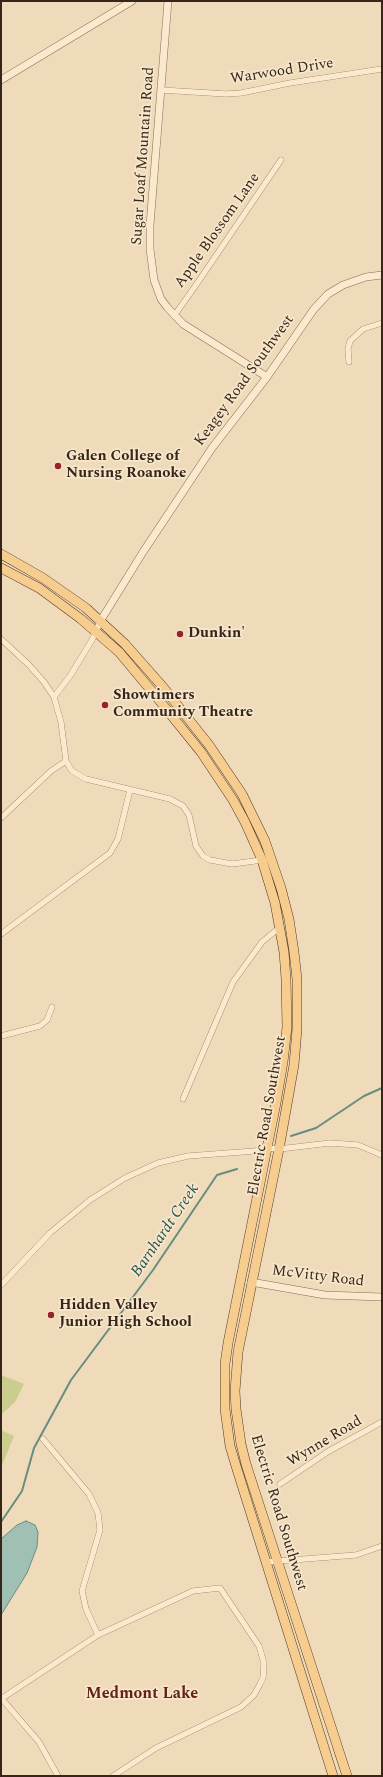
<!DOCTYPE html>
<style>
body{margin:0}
#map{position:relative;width:383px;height:1777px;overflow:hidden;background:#efdbba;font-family:Spectral,serif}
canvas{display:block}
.frame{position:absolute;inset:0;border:2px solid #35251a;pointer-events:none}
</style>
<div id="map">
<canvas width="383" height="1777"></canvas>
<div class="frame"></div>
</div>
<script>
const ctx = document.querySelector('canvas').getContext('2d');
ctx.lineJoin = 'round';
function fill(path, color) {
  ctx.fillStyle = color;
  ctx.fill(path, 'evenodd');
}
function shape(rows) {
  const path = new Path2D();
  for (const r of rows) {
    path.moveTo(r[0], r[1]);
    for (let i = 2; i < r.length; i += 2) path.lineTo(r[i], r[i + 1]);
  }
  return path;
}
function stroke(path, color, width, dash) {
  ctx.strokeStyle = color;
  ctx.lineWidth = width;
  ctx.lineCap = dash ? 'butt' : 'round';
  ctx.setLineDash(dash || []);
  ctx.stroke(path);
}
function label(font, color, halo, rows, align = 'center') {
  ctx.font = font + ' Spectral,serif';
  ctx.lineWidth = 3.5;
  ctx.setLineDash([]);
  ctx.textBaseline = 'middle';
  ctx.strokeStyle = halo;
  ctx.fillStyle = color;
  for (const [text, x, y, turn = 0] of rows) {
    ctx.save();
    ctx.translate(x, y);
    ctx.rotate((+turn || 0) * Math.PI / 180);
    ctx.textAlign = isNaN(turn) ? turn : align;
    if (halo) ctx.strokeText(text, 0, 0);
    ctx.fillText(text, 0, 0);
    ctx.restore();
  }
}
fill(shape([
 [1,1375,24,1384,15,1402,1,1415],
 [1,1430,14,1436,1,1468]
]), '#cbcd8e');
const water = shape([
 [26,1521,35,1525,38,1532,37,1547,27,1573,1,1615,1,1539,17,1525,26,1521]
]);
fill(water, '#9fc0b3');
stroke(water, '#678d80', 1);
stroke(shape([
 [291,1136,316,1128,364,1096,382,1088],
 [1,1522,22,1491,34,1448,71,1380,153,1270,217,1175,237,1169]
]), '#678d80', 2);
const minor = shape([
 [161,90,226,94,241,93,290,83,382,69],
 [174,316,196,285,281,160],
 [349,362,348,349,350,341,363,329,382,323],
 [1,639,29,665,44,682,54,697,61,722,66,761,72,771,86,779,170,799,183,806,189,815,196,846,203,856,210,860,232,864,262,860],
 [54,697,70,676,92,640,101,620],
 [1,818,51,771,66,761],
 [1,934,110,853,118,839,130,790],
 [1,1036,40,1026,47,1020,52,1007],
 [183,1099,233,982,262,942,279,928],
 [1,1285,50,1233,90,1200,125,1178,158,1163,188,1156,255,1151,266,1148,279,1149,330,1143,358,1145,382,1155],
 [43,1439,89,1494,98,1513,100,1530,82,1591,86,1609,98,1635],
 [280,1484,329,1451,382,1422],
 [266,1562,356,1555,382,1546],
 [1,1699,98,1635,193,1591,220,1588,259,1646,264,1663,263,1678,260,1684,254,1695,241,1707,156,1748,113,1776],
 [2,1699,39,1742,58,1776]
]);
const tertiary = shape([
 [168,1,150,225,150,249,154,280,161,299,167,307,183,324,267,377],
 [1,80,132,1],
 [101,620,143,552,212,448,267,377,314,309,328,294,343,285,366,277,382,275],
 [251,1282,325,1295,382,1297]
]);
const primary = shape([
 [1,554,43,578,86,608,125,644,163,687,209,745,242,794,265,841,281,888,289,919,294,952,297,979,297,1029,294,1065,279,1149,238,1352,235,1391,236,1409,241,1444,246,1464,347,1776],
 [1,568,39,588,81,619,119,652,155,695,201,752,233,800,245,822,262,860,275,903,284,952,286,979,287,1027,283,1062,276,1103,228,1343,225,1364,225,1409,230,1446,236,1466,333,1776]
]);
stroke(minor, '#866b54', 6);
stroke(tertiary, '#866b54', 8);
stroke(primary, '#533929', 10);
stroke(minor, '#fae9cd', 5.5);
stroke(tertiary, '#fae9cd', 7);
stroke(primary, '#f6cd8f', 9);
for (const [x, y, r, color] of [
 [58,466,4,"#98222c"],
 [180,634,4,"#98222c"],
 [105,705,4,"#98222c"],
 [51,1315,4,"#98222c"]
]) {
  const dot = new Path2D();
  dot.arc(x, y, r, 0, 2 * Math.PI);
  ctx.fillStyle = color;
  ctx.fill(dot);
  stroke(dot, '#f7e6ca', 1.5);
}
label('15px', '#35251a', '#f7e6ca', [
 ["Warwood Drive",282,72,-9],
 ["Sugar Loaf Mountain Road",144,156,-86],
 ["Apple Blossom Lane",218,231,-55],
 ["Keagey Road Southwest",245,381,-54],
 ["Electric Road Southwest",268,1116,-80],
 ["McVitty Road",318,1277,7],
 ["Wynne Road",325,1442,-31],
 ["Electric Road Southwest",278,1513,73]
]);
label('bold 15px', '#35251a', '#f7e6ca', [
 ["Galen College of",66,457],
 ["Nursing Roanoke",66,474],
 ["Dunkin'",188,634],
 ["Showtimers",113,696],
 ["Community Theatre",113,713],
 ["Hidden Valley",59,1306],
 ["Junior High School",59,1323]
], 'left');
label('italic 16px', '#28554f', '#f7e6ca', [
 ["Barnhardt Creek",166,1231,-56]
]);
label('bold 16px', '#632117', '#f7e6ca', [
 ["Medmont Lake",142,1695]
]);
</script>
